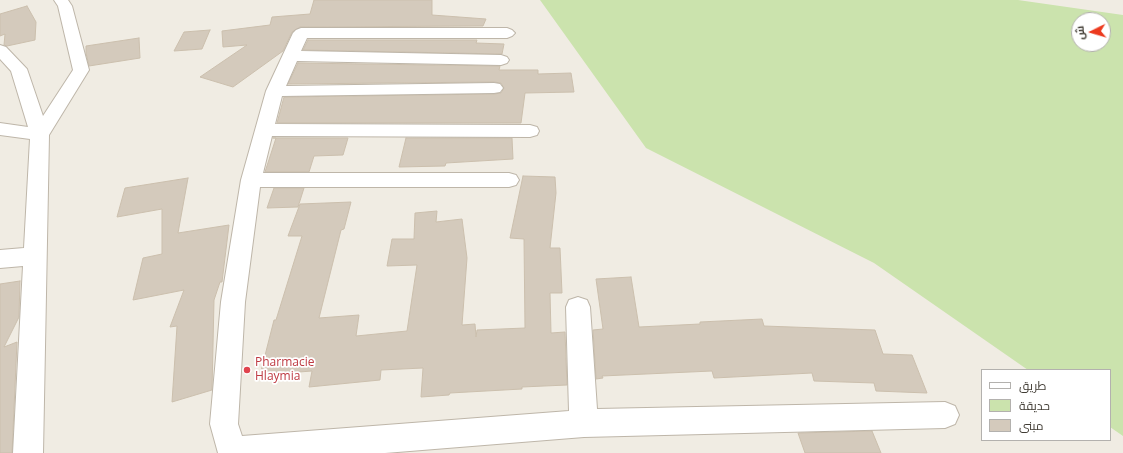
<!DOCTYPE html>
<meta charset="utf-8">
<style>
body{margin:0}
#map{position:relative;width:1123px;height:453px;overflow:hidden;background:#f0ece3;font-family:"Open Sans",Cairo,sans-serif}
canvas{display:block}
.legend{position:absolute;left:981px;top:369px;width:130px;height:72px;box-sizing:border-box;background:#fff;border:1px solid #b3b1ae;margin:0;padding:5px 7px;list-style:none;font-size:12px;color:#413c34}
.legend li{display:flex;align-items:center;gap:8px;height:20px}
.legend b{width:20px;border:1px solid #b3b1ae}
.north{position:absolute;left:1071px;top:12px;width:40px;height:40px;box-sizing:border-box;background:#fff;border:1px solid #b3b1ae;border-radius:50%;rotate:265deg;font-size:11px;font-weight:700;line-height:16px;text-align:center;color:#413c34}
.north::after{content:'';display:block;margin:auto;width:14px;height:18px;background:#ec3a1e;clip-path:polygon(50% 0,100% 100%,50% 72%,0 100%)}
</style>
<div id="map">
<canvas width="1123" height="453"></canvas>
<ul class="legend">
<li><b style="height:5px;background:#fff"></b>طريق</li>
<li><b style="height:11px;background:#cbe3ad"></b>حديقة</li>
<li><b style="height:11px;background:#d4cabc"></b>مبنى</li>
</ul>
<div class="north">ش</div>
</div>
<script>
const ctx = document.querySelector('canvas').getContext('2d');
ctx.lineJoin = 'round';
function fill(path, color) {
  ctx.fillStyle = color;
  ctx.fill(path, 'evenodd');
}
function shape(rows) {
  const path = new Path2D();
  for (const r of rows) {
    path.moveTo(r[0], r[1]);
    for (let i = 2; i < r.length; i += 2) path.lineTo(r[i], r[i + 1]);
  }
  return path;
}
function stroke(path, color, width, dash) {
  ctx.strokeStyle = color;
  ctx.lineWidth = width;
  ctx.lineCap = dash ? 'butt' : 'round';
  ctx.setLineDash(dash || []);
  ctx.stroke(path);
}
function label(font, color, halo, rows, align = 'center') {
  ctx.font = font + ' "Open Sans",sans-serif';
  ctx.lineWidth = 3.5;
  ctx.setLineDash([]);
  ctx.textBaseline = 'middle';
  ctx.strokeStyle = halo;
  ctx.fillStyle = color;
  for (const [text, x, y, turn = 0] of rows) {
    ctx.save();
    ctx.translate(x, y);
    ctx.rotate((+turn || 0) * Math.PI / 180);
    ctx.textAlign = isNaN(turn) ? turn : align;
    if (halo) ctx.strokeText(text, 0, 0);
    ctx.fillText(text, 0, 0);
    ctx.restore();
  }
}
fill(shape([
 [540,0,1018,0,1123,15,1123,436,1110,427,1110,370,1028,370,874,263,646,148],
 [1079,20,1103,20,1103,44,1079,44]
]), '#cbe3ad');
const building = shape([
 [314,0,432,0,432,15,486,19,483,26,300,27,292,32,283,51,233,87,200,77,247,45,223,47,222,31,270,25,272,17,310,14,314,0],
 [27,6,36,22,35,40,7,46,4,45,5,34,0,36,0,14,27,6],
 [210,30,202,49,174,51,184,32,210,30],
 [139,38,140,58,89,66,86,53,86,46,139,38],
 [308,40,477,40,476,43,504,44,502,54,303,50,308,40],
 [298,63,500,66,499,70,538,70,538,74,571,73,574,92,525,93,521,123,277,123,284,97,494,94,501,93,504,88,501,83,494,82,288,84,298,63],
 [273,138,348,138,343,155,314,156,309,172,265,172,276,138,273,138],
 [406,138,512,138,513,159,446,163,445,166,399,167,406,138],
 [523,176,555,177,556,193,550,248,560,248,562,293,550,293,551,333,565,332,567,385,522,387,522,389,450,393,449,395,421,397,423,368,381,370,380,380,309,387,312,371,260,375,274,320,276,320,302,236,288,236,300,204,351,202,344,229,341,230,319,318,359,315,356,336,407,331,417,265,387,266,392,239,414,239,415,213,437,211,436,222,462,219,467,258,462,325,475,324,476,337,477,330,525,328,524,239,510,238,523,176],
 [188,178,178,233,229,225,222,282,220,282,214,300,212,390,172,402,177,326,170,327,184,290,133,300,143,258,162,254,162,209,117,217,125,188,188,178],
 [274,188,304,188,298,207,267,208,274,188],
 [631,277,639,327,700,324,700,322,762,319,764,326,875,330,883,354,912,355,927,393,876,391,874,383,814,381,812,373,714,378,712,371,602,376,603,378,596,379,593,330,603,329,596,279,631,277],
 [20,281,19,317,4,347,17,342,12,453,0,453,0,284,20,281],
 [872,431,881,453,805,453,798,433,872,431]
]);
fill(building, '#d4cabc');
stroke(building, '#cbbfad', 1);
const street = shape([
 [54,0,68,0,72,6,89,70,49,135,43,453,13,453,23,266,0,268,0,250,24,248,30,139,0,135,0,123,28,127,11,71,0,59,0,45,6,47,27,69,43,116,73,70,58,6,54,0],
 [301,28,507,28,512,30,515,33,512,36,507,38,307,38,301,51,501,55,507,57,509,60,507,63,501,65,297,61,286,86,494,83,500,84,503,88,500,92,494,93,282,96,275,124,530,125,537,127,539,131,537,135,530,137,272,136,263,173,509,173,516,175,519,180,516,185,509,187,260,187,245,302,238,424,242,436,569,411,566,307,569,300,578,297,587,300,590,307,597,409,945,402,955,406,959,415,955,424,945,428,584,437,385,453,218,453,210,424,221,302,241,180,266,91,293,33,296,30,301,28]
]);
stroke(street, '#beb6a9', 2);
fill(street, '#fff');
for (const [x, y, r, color] of [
 [247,370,4,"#e0444e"]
]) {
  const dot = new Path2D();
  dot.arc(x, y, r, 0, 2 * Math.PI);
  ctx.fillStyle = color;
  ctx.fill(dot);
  stroke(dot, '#fff', 1.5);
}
label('12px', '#be3a42', '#fff', [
 ["Pharmacie",255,363],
 ["Hlaymia",255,377]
], 'left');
</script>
